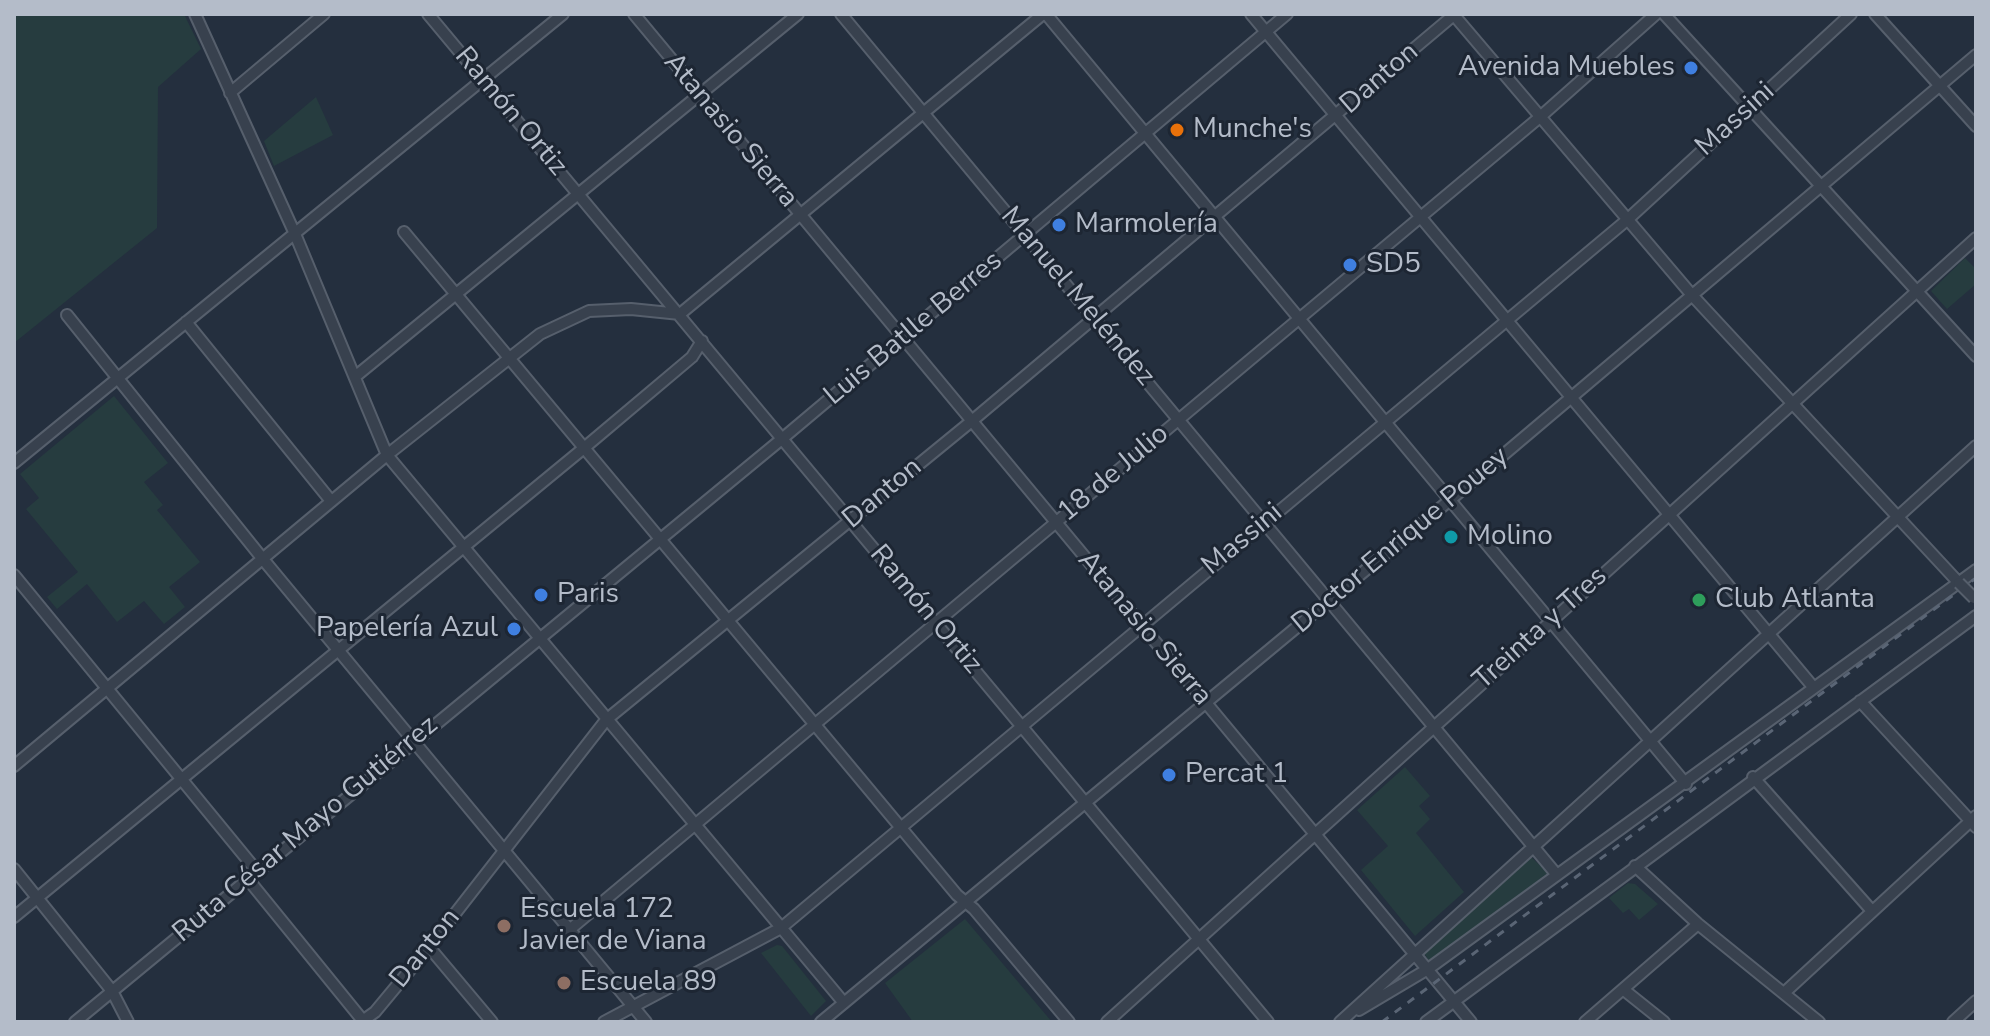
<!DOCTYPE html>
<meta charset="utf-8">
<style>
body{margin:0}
#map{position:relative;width:1990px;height:1036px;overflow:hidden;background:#242f3e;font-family:"Nunito Sans",sans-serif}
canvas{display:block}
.frame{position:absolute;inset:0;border:16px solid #b4bcc9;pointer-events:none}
</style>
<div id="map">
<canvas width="1990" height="1036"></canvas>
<div class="frame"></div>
</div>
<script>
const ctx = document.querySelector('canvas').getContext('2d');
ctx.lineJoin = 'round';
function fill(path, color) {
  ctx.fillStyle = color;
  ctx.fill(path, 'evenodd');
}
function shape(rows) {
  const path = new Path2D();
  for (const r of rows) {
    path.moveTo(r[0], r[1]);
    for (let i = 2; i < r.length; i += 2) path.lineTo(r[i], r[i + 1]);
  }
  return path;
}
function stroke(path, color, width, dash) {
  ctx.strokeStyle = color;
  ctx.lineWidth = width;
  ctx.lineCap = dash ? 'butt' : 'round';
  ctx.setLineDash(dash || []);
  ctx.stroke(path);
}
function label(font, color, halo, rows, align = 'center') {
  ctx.font = font + ' "Nunito Sans",sans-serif';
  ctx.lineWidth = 6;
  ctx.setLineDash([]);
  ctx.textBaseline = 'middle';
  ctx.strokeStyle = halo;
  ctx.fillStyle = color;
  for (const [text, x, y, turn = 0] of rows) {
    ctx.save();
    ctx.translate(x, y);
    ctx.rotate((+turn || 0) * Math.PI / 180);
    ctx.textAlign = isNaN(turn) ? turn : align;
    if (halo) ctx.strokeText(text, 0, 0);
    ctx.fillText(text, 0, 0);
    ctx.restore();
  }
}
fill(shape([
 [14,14,184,14,201,49,158,87,157,228,14,343],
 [316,97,333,135,274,166,264,141],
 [1965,258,1976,269,1976,284,1947,309,1931,291],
 [114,396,168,463,144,482,163,505,157,510,200,562,169,587,185,607,164,624,144,601,117,622,87,584,57,609,47,597,78,572,26,509,39,498,20,474],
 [1405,767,1430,796,1419,806,1430,819,1416,833,1464,892,1415,936,1361,870,1388,846,1357,810],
 [1530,856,1547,872,1547,877,1429,961,1423,951],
 [1628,883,1635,884,1658,904,1639,920,1629,909,1623,913,1609,898],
 [965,919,1052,1022,913,1022,885,983],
 [777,945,782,946,826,1001,811,1016,761,953]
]), '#263c3f');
const minor = shape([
 [195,14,295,234,387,455,844,1003],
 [428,14,1268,1022],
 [634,14,1471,1022],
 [841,14,1557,875],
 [1046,14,1686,784],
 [1251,14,1814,688],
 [1453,14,1691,294,1959,583],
 [1664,14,1976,356],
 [1875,14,1976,126],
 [230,93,324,14],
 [404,232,957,895,974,909,1069,1022],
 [67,315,262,558,646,1022],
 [186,322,331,501],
 [356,376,798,14],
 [14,463,563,14],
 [14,575,256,870],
 [1860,701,1976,827],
 [14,766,387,455,540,334,589,311,631,309,680,314,1043,14],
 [1753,777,1872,911],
 [1635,866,1698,924,1819,1022],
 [14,869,112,991,128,1022],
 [247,878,364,1022],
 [14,917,584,448,692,357,702,341],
 [568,931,1540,117,1656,14],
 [429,947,492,1022],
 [1624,990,1664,1022],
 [1784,993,1976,816],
 [1359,1010,1428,969,1976,570],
 [75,1022,783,438,1287,14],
 [361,1022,375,1012,429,947,606,720,973,420,1455,14],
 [604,1022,781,928,1627,220,1851,14],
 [821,1022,1450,500,1976,55],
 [1107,1022,1976,238],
 [1340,1022,1976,446],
 [1426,1022,1976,616],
 [1585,1022,1698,924],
 [1953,1022,1976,1001]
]);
stroke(minor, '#565f6c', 14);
stroke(minor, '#38414e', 10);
stroke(shape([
 [1382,1022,1976,578]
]), '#5a6575', 3, [8, 8]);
const minorBridge = shape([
 [1959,583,1974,598]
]);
stroke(minorBridge, '#565f6c', 14, []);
stroke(minorBridge, '#38414e', 10);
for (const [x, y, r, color] of [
 [1691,68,8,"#3f7fe0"],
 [1177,130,8,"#e8710a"],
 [1059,225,8,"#3f7fe0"],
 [1350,265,8,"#3f7fe0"],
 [1451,537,8,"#0f9aa8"],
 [541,595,8,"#3f7fe0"],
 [1699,600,8,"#2e9e5b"],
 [514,629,8,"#3f7fe0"],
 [1169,775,8,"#3f7fe0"],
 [504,926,8,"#8d6e63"],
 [564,983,8,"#8d6e63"]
]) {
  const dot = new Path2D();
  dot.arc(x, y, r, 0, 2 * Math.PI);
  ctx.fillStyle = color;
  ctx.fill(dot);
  stroke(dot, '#1d2633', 3);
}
label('28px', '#b4bcc9', '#1d2633', [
 ["Avenida Muebles",1675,68,"right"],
 ["Munche's",1193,130],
 ["Marmolería",1075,225],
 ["SD5",1366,265],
 ["Molino",1467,537],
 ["Paris",557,595],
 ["Club Atlanta",1715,600],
 ["Papelería Azul",498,629,"right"],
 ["Percat 1",1185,775],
 ["Escuela 172",520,910],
 ["Javier de Viana",520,942],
 ["Escuela 89",580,983]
], 'left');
label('28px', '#b4bcc9', '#1d2633', [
 ["Danton",1380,79,-41],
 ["Ramón Ortiz",510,112,50],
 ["Massini",1736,120,-42],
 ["Atanasio Sierra",730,131,50],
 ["Manuel Meléndez",1077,297,50],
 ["Luis Batlle Berres",914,329,-40],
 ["18 de Julio",1114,474,-40],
 ["Danton",883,494,-40],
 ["Massini",1243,540,-40],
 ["Doctor Enrique Pouey",1401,541,-40],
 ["Ramón Ortiz",925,610,50],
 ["Atanasio Sierra",1144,629,50],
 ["Treinta y Tres",1541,629,-42],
 ["Ruta César Mayo Gutiérrez",306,830,-40],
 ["Danton",426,949,-51]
]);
</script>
